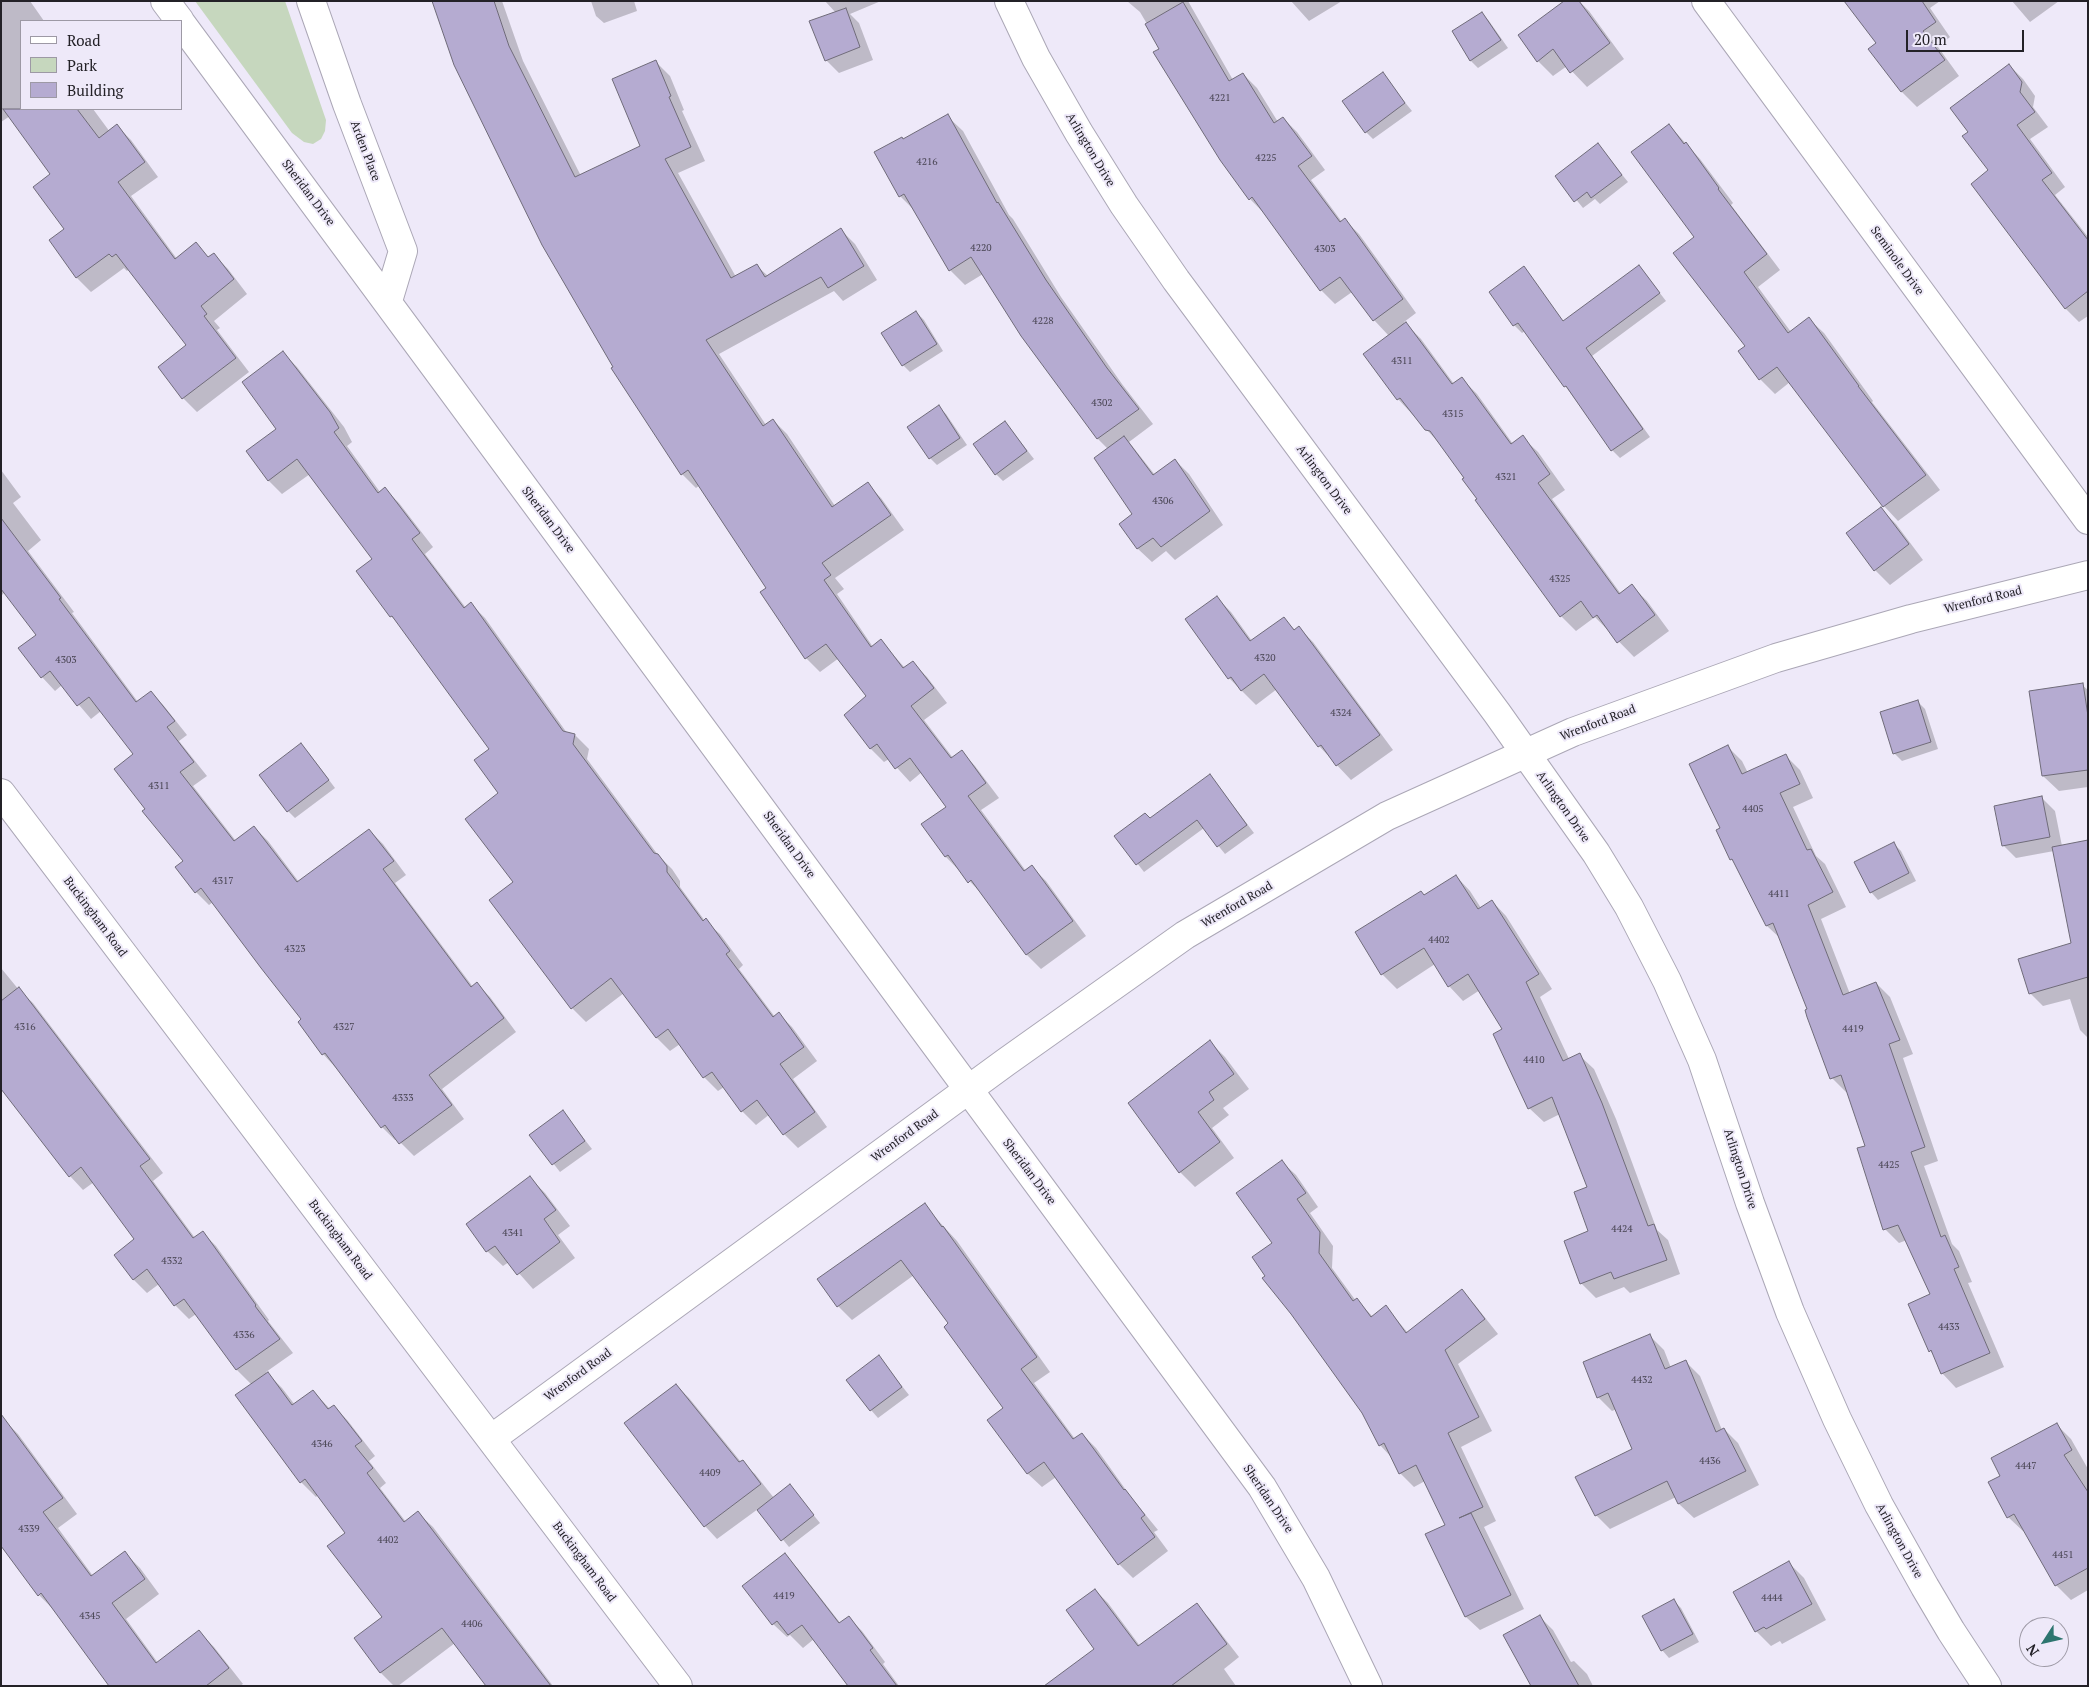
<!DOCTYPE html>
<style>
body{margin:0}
#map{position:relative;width:2089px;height:1687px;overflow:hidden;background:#eee9f9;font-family:"PT Serif",serif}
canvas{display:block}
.frame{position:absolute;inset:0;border:2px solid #232127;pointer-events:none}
.legend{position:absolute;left:20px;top:20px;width:162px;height:90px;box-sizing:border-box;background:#eee9f9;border:1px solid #9d99a5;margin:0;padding:6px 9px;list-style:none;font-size:15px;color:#232127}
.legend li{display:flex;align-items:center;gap:10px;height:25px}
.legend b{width:25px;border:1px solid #9d99a5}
.north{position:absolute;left:2019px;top:1617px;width:50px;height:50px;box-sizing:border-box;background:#eee9f9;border:1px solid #9d99a5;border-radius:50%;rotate:235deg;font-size:14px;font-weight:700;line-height:20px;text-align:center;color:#232127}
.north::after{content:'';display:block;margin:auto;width:18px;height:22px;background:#2d756f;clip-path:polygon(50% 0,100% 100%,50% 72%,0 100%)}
.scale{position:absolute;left:1906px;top:30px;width:118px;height:22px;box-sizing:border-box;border:2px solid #232127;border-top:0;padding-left:6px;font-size:15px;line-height:18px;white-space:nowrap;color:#232127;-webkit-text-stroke:4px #eee9f9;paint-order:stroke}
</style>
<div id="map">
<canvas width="2089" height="1687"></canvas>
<div class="frame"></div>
<ul class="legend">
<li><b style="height:6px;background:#fff"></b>Road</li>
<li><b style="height:14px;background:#c6d7be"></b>Park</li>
<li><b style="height:14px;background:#b5abd1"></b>Building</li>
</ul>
<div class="north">N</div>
<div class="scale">20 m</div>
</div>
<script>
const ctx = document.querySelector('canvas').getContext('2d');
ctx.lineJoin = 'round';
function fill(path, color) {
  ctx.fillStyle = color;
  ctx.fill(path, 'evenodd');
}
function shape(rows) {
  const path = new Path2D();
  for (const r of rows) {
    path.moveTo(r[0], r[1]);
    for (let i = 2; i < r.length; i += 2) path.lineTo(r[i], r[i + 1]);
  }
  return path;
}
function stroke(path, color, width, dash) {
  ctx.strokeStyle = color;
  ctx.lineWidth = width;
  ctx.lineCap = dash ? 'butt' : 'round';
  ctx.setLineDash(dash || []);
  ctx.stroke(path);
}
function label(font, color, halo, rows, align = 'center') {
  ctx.font = font + ' "PT Serif",serif';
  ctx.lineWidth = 4;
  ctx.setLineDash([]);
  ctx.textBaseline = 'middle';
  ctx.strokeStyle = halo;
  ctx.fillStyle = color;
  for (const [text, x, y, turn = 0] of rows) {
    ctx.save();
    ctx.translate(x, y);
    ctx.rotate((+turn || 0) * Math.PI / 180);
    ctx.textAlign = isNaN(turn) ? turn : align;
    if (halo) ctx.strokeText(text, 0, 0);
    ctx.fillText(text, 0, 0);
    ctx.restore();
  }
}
fill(shape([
 [195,1,285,1,326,120,325,131,321,139,313,144,304,142,292,133]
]), '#c6d7be');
fill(shape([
 [1,1,30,1,44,21,21,21,21,109,93,109,110,132,117,126,131,140,158,177,131,196,177,259,196,244,209,258,214,255,228,269,247,294,214,321,220,328,217,330,249,372,197,412,183,398,188,346,129,269,127,271,124,268,91,292,77,278,50,240,66,229,52,174,10,116,1,122],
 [433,1,502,1,523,61,581,176,641,146,656,62,670,76,684,110,682,111,705,161,678,173,736,277,757,266,768,276,841,230,855,244,877,280,843,301,834,291,719,354,766,425,773,420,787,434,835,506,867,484,881,498,904,530,835,578,844,589,837,594,873,647,881,641,905,668,913,663,927,677,947,703,924,720,953,758,962,752,975,766,999,798,981,810,1026,871,1032,867,1046,881,1086,936,1041,969,1027,955,983,895,946,857,923,825,947,807,922,772,910,782,889,759,884,762,870,748,868,696,839,658,820,672,806,658,768,588,700,485,696,488,682,474,613,369,614,368],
 [591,1,634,1,637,11,604,23,596,16],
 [825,1,881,1,850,14,859,23,873,60,839,73,826,60,836,13],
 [1127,1,1188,1,1233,80,1243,74,1257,88,1278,122,1283,118,1297,132,1325,170,1311,180,1342,222,1345,220,1359,234,1416,313,1404,322,1421,339,1454,384,1461,378,1477,394,1513,444,1522,437,1538,452,1565,490,1552,499,1621,594,1632,586,1647,601,1669,631,1634,657,1595,617,1576,631,1561,616,1441,445,1398,399,1389,336,1374,320,1352,292,1335,304,1321,290,1264,213,1250,199,1140,12],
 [1291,1,1342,1,1309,21],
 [1566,1,1579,1,1589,11,1624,59,1587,87,1567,66,1553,76,1538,61],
 [1846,1,1940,1,1930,8,1950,37,1938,47,1959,76,1917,107,1902,92,1870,49,1877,44],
 [2012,1,2059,1,2030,22],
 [1482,13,1489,21,1508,48,1478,68,1471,61],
 [2009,65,2023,79,2035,96,2033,107,2048,127,2030,139,2065,187,2055,195,2088,237,2088,316,2079,322,2065,308,1969,132],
 [1382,74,1412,111,1373,139,1366,132],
 [947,116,963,131,1009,215,1013,219,1061,297,1122,384,1153,424,1129,442,1155,475,1175,460,1189,474,1223,525,1175,560,1166,551,1152,562,1138,549,1120,524,1134,514,1108,449,1098,439,1022,335,983,274,965,285,950,270,916,212,900,196,876,152,903,140],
 [1669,125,1700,159,1733,203,1731,205,1780,270,1758,287,1791,332,1809,319,1824,333,1873,401,1872,402,1940,490,1898,521,1884,506,1790,382,1775,394,1760,379,1747,347,1695,237],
 [1598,145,1628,182,1600,204,1595,199,1583,208,1557,176],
 [1639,266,1666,301,1592,356,1650,437,1620,458,1612,450,1525,331,1522,333,1514,325,1490,292,1523,268,1564,322],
 [916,312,924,320,943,351,910,372,903,365],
 [283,353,297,367,344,427,352,442,347,446,380,492,385,489,399,503,433,547,425,554,466,608,471,604,485,618,567,733,575,735,589,749,587,759,658,855,672,869,680,881,680,887,705,921,720,934,743,965,739,969,775,1017,779,1014,792,1027,817,1061,793,1079,827,1127,798,1148,784,1134,770,1114,756,1125,742,1111,724,1087,718,1091,704,1077,680,1044,670,1051,656,1037,624,993,586,1022,572,1008,515,882,491,750,400,625,391,616,374,559,310,474,282,494,268,480,278,429],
 [938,407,946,414,967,445,937,465,930,458],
 [1005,422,1034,459,1003,481,996,474],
 [1,470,21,497,13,503,41,540,28,551,74,612,72,613,138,702,151,692,164,706,187,735,179,741,207,776,193,786,236,841,254,827,268,841,299,882,369,830,383,844,406,875,395,883,473,987,477,984,490,997,516,1032,442,1089,464,1119,414,1156,397,1139,395,1140,382,1127,336,1068,323,1054,303,1020,213,902,209,905,196,892,184,861,147,810,135,754,101,711,91,719,62,685,55,691,42,677,38,635,5,592,1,596],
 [1881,509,1896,524,1923,560,1890,585,1875,570],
 [1217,598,1231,612,1252,641,1284,619,1295,630,1299,628,1313,642,1393,750,1351,780,1319,746,1277,689,1256,705,1229,678],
 [2082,685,2088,690,2088,787,2059,791,2043,776],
 [1917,701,1925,709,1938,749,1902,761,1894,753],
 [1728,747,1742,761,1748,773,1785,755,1800,770,1813,798,1793,807,1816,856,1825,864,1846,907,1821,919,1850,994,1876,983,1890,997,1913,1054,1903,1058,1938,1161,1924,1166,1952,1244,1959,1251,1972,1282,1968,1283,2004,1367,1956,1388,1942,1373,1935,1356,1930,1351,1931,1295,1907,1240,1899,1243,1885,1229,1866,1146,1848,1091,1846,1092,1832,1078,1808,1010,1781,939,1767,926,1737,866,1731,859,1721,829],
 [308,752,335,788,295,818,288,811],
 [1210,775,1254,833,1225,854,1204,828,1144,872,1116,836,1150,819],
 [2042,798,2055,811,2062,846,2088,841,2088,1038,2080,1030,2070,999,2043,1006,2030,993,2082,942,2054,851,2016,858,2003,845],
 [1893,843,1901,851,1916,881,1878,900,1871,892],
 [1456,876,1470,891,1481,908,1492,901,1506,916,1552,989,1540,997,1569,1059,1579,1055,1594,1069,1616,1119,1657,1230,1668,1240,1680,1274,1630,1293,1624,1287,1596,1298,1581,1283,1590,1232,1589,1188,1560,1114,1544,1122,1529,1108,1504,1029,1480,990,1463,1001,1449,986,1435,964,1397,989,1382,974,1424,896],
 [1,968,19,990,33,1003,163,1173,153,1181,195,1238,203,1233,216,1246,269,1320,268,1321,293,1353,266,1372,282,1388,295,1405,313,1391,330,1409,334,1406,348,1421,375,1456,369,1461,386,1483,380,1488,406,1522,418,1513,433,1527,553,1686,488,1686,455,1643,398,1686,394,1686,381,1673,356,1638,384,1617,347,1533,318,1495,316,1497,301,1482,237,1396,252,1385,237,1370,196,1314,189,1319,175,1305,159,1284,147,1293,133,1279,136,1239,94,1182,83,1190,70,1176,1,1086],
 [1210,1042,1225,1057,1249,1089,1223,1108,1229,1115,1212,1128,1234,1158,1195,1187,1180,1172],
 [563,1112,592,1149,560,1172,531,1135],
 [1282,1162,1296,1175,1318,1207,1310,1213,1333,1246,1332,1268,1356,1301,1357,1300,1373,1317,1386,1307,1408,1333,1461,1291,1475,1305,1498,1334,1458,1364,1492,1431,1461,1447,1496,1521,1484,1527,1524,1609,1480,1630,1466,1617,1427,1535,1446,1526,1425,1481,1414,1487,1400,1473,1392,1458,1380,1445,1363,1412,1267,1276,1273,1243],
 [530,1178,545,1193,570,1226,558,1235,575,1258,533,1289,509,1262,503,1266,487,1251,468,1224],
 [924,1205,957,1241,1050,1372,1034,1383,1075,1439,1082,1434,1096,1448,1131,1497,1158,1530,1154,1532,1168,1551,1133,1578,1119,1564,1056,1477,1042,1487,1028,1474,989,1420,1005,1408,949,1323,914,1275,852,1320,838,1306,818,1279],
 [1650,1336,1664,1350,1671,1368,1686,1362,1700,1376,1722,1430,1724,1429,1738,1443,1759,1485,1694,1518,1679,1504,1676,1497,1610,1529,1596,1515,1633,1450,1617,1409,1612,1411,1598,1397],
 [879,1357,909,1395,878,1418,871,1410],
 [676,1385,689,1398,741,1462,755,1474,774,1498,790,1486,820,1523,789,1547,758,1509,717,1539,705,1526],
 [3,1419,18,1434,77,1514,58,1528,93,1576,125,1553,140,1568,159,1594,126,1619,158,1663,199,1632,214,1647,243,1684,240,1686,112,1686,54,1610,39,1595],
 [2057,1425,2071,1439,2088,1469,2088,1590,2071,1600,2056,1585,2025,1530,2023,1531,2008,1517,2002,1476],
 [785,1555,798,1569,841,1624,849,1618,862,1631,885,1662,883,1664,899,1686,848,1686,814,1639,803,1648,790,1635,787,1637,773,1624],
 [1788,1562,1804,1578,1826,1620,1782,1644,1780,1641,1771,1646,1756,1631],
 [1095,1590,1108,1603,1140,1646,1196,1605,1209,1618,1239,1657,1224,1669,1236,1686,1047,1686,1096,1649],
 [1674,1601,1681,1608,1699,1642,1669,1658,1662,1650],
 [1540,1617,1553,1630,1571,1662,1574,1661,1587,1674,1593,1686,1528,1686,1531,1684]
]), '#0003');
const building = shape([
 [432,1,494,1,509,46,575,177,640,146,612,79,656,60,671,96,669,97,691,147,665,159,731,278,757,264,765,277,841,228,864,266,828,288,821,277,706,340,763,426,773,419,832,507,868,482,891,515,822,563,831,575,824,580,871,647,881,639,903,668,913,661,934,688,911,706,951,758,962,750,986,783,968,796,1024,871,1032,865,1073,921,1026,955,971,880,968,883,948,855,945,857,921,824,946,807,910,758,895,769,877,744,870,749,844,715,866,696,826,644,805,659,760,592,766,588,688,470,681,475,611,368,613,367,542,245,454,65,432,1],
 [1564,1,1579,1,1610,43,1570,73,1553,49,1537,62,1518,35,1564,1],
 [1844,1,1922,1,1936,22,1923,31,1945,60,1901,92,1868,49,1876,43,1844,1],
 [1183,2,1229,81,1243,73,1274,123,1283,117,1312,156,1298,166,1340,222,1345,218,1403,299,1373,321,1340,277,1320,291,1252,197,1249,200,1220,160,1153,52,1159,49,1145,24,1183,2],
 [846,8,860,47,825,61,809,21,846,8],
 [1482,12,1501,40,1470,61,1452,31,1482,12],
 [2009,64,2022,82,2020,92,2035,112,2017,125,2052,173,2042,180,2088,240,2088,291,2065,309,1971,184,1988,170,1962,136,1968,132,1950,108,2009,64],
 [1383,72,1405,103,1365,133,1342,101,1383,72],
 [3,109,77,109,99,138,117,124,145,162,118,182,175,259,196,242,208,257,214,253,234,279,201,306,207,314,204,316,236,358,182,399,158,367,186,345,116,254,112,257,109,254,76,278,49,240,64,229,33,187,50,174,3,109],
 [948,114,997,203,998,202,1046,280,1107,368,1139,409,1097,439,1021,336,971,257,949,271,904,194,899,197,874,152,902,137,903,139,948,114],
 [1669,124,1684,144,1686,142,1719,188,1718,189,1767,254,1744,272,1788,333,1809,317,1859,386,1858,386,1926,475,1883,507,1777,367,1759,380,1738,351,1745,346,1673,253,1694,237,1631,152,1669,124],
 [1598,143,1622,175,1591,198,1587,192,1574,202,1555,176,1598,143],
 [1639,265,1660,293,1586,348,1643,429,1611,451,1566,386,1564,387,1518,323,1513,326,1489,292,1524,266,1563,321,1639,265],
 [916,311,937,344,902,366,881,333,916,311],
 [1406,322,1452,384,1462,377,1511,444,1523,435,1550,474,1538,483,1619,594,1632,584,1655,615,1617,643,1597,615,1593,618,1581,601,1560,617,1475,500,1477,499,1462,479,1464,478,1430,431,1425,430,1400,398,1397,400,1363,354,1406,322],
 [283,351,330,412,339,428,334,432,378,493,385,487,420,533,412,539,464,608,471,602,563,731,575,734,573,744,654,853,658,854,667,866,667,872,703,921,706,918,730,951,726,954,773,1017,779,1012,804,1047,780,1064,815,1112,783,1135,757,1100,741,1112,712,1072,703,1078,668,1029,656,1038,611,978,571,1009,489,900,513,882,465,819,498,793,474,760,489,749,392,616,390,617,356,571,372,559,297,459,268,481,246,451,276,429,242,382,283,351],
 [939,405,960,438,929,459,907,427,939,405],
 [1005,421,1027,451,995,475,973,444,1005,421],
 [1124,436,1153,475,1175,459,1210,511,1161,547,1153,538,1137,549,1119,524,1132,514,1094,458,1124,436],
 [1881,507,1909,544,1874,571,1846,533,1881,507],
 [1,518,61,598,59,599,136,702,151,691,175,721,167,727,194,762,180,772,234,841,254,826,297,882,369,829,394,861,383,869,471,987,477,982,504,1018,429,1075,452,1105,399,1144,385,1125,381,1128,325,1053,322,1055,298,1022,301,1019,261,968,201,888,195,893,175,867,183,861,142,811,145,809,114,769,133,754,89,697,77,706,50,671,41,678,18,648,36,635,1,589,1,518],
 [1217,596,1250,641,1284,617,1294,630,1299,626,1380,735,1336,766,1321,745,1318,747,1264,674,1241,691,1231,677,1228,679,1185,619,1217,596],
 [2083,683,2088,716,2088,770,2042,776,2029,691,2083,683],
 [1918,700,1931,742,1893,754,1880,712,1918,700],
 [301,743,329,780,287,812,259,775,301,743],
 [1728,745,1742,774,1786,754,1800,784,1780,793,1807,850,1811,849,1833,892,1808,905,1843,995,1876,982,1900,1040,1889,1044,1925,1147,1911,1152,1941,1237,1945,1235,1959,1267,1954,1269,1990,1353,1941,1374,1931,1350,1929,1352,1908,1304,1930,1294,1898,1225,1883,1230,1857,1148,1865,1146,1841,1075,1830,1079,1807,1017,1805,1010,1807,1009,1773,923,1766,926,1732,859,1730,860,1716,830,1720,828,1689,764,1728,745],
 [1210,774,1247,825,1217,847,1197,820,1136,865,1114,836,1145,813,1150,818,1210,774],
 [2042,796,2050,837,2002,846,1994,806,2042,796],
 [2088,840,2088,977,2029,994,2018,959,2071,943,2052,847,2088,840],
 [1894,842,1909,873,1870,893,1854,862,1894,842],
 [1456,875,1478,909,1492,900,1539,974,1526,982,1563,1061,1580,1053,1602,1103,1648,1226,1654,1224,1667,1260,1614,1279,1611,1272,1580,1284,1564,1241,1588,1231,1574,1192,1587,1187,1552,1097,1528,1109,1493,1034,1502,1029,1468,974,1448,987,1424,948,1381,975,1355,932,1421,891,1424,895,1456,875],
 [19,987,150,1159,140,1166,193,1238,203,1231,256,1305,255,1306,280,1339,236,1370,184,1299,174,1306,147,1269,133,1280,114,1255,134,1239,81,1167,69,1177,1,1089,1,1001,19,987],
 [1210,1040,1234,1074,1209,1092,1214,1100,1198,1112,1220,1142,1179,1173,1128,1103,1210,1040],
 [563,1110,585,1141,552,1165,529,1135,563,1110],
 [1282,1160,1306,1193,1297,1199,1320,1232,1319,1253,1353,1301,1357,1298,1371,1317,1386,1305,1406,1333,1462,1289,1485,1319,1445,1350,1479,1417,1448,1433,1483,1507,1459,1518,1471,1513,1511,1595,1465,1617,1425,1534,1445,1525,1416,1465,1399,1474,1384,1443,1379,1446,1362,1413,1291,1314,1262,1278,1265,1276,1252,1257,1272,1243,1236,1193,1282,1160],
 [530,1176,556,1210,544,1219,560,1242,517,1275,495,1246,486,1252,466,1224,530,1176],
 [925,1203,942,1227,943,1226,1037,1357,1021,1369,1073,1439,1082,1433,1124,1490,1125,1489,1145,1515,1141,1518,1155,1537,1118,1565,1044,1462,1027,1474,987,1420,1003,1408,944,1327,948,1323,901,1260,837,1307,817,1279,925,1203],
 [1650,1334,1665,1369,1686,1360,1716,1432,1724,1428,1746,1471,1678,1504,1667,1481,1595,1516,1575,1477,1632,1449,1608,1393,1597,1398,1583,1362,1650,1334],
 [879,1355,902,1387,870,1411,846,1380,879,1355],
 [268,1372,292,1405,313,1390,328,1409,334,1405,362,1441,355,1446,373,1468,367,1473,404,1522,418,1511,551,1686,486,1686,442,1628,380,1673,354,1638,382,1617,327,1546,345,1533,305,1479,300,1483,235,1395,268,1372],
 [676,1384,739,1462,743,1460,761,1484,704,1527,624,1423,676,1384],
 [1,1414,63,1498,43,1512,91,1576,125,1551,145,1579,112,1603,156,1663,199,1630,229,1668,206,1686,109,1686,41,1593,38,1596,1,1546,1,1414],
 [2057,1423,2072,1450,2064,1455,2088,1492,2088,1568,2055,1586,2014,1514,2007,1518,1988,1482,2000,1476,1991,1458,2057,1423],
 [790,1484,814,1515,781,1541,757,1510,790,1484],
 [785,1553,839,1623,849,1616,873,1648,870,1650,897,1686,848,1686,802,1625,788,1635,777,1621,772,1625,742,1586,785,1553],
 [1789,1561,1812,1604,1766,1629,1764,1627,1755,1632,1733,1592,1789,1561],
 [1095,1589,1138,1646,1197,1603,1227,1644,1171,1686,1044,1686,1094,1649,1066,1610,1095,1589],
 [1674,1599,1693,1634,1661,1651,1642,1616,1674,1599],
 [1540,1615,1579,1686,1531,1686,1503,1635,1540,1615]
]);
fill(building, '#b5abd1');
stroke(building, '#6f6b79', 1);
const street = shape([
 [165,1,180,21],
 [311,1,347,104,403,251,388,301],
 [1009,1,1036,58,1079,133,1124,205,1176,280,1497,713,1596,853,1629,907,1667,981,1702,1060,1750,1203,1790,1312,1837,1419,1879,1505,1925,1587,1951,1631,1987,1686],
 [1706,1,2088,520],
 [181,23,1262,1487,1316,1578,1368,1686],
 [1,793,678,1686],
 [491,1439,1006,1062,1185,935,1387,816,1573,732,1776,658,1911,619,2088,575]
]);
stroke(street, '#aba7b6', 30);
stroke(street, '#fff', 28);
label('10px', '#484452', null, [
 ["4221",1220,98],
 ["4225",1266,158],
 ["4216",927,162],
 ["4220",981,248],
 ["4303",1325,249],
 ["4228",1043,321],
 ["4311",1402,361],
 ["4302",1102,403],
 ["4315",1453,414],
 ["4321",1506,477],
 ["4306",1163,501],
 ["4325",1560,579],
 ["4320",1265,658],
 ["4303",66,660],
 ["4324",1341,713],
 ["4311",159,786],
 ["4405",1753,809],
 ["4317",223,881],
 ["4411",1779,894],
 ["4402",1439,940],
 ["4323",295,949],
 ["4316",25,1027],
 ["4327",344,1027],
 ["4419",1853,1029],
 ["4410",1534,1060],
 ["4333",403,1098],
 ["4425",1889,1165],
 ["4424",1622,1229],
 ["4341",513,1233],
 ["4332",172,1261],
 ["4433",1949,1327],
 ["4336",244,1335],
 ["4432",1642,1380],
 ["4346",322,1444],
 ["4436",1710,1461],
 ["4447",2026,1466],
 ["4409",710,1473],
 ["4339",29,1529],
 ["4402",388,1540],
 ["4451",2063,1555],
 ["4419",784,1596],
 ["4444",1772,1598],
 ["4345",90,1616],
 ["4406",472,1624]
]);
label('12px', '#232127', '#eee9f9', [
 ["Arlington Drive",1090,150,59],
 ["Arden Place",365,151,69],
 ["Sheridan Drive",308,193,53],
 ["Seminole Drive",1897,261,54],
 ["Arlington Drive",1324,480,53],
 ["Sheridan Drive",548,520,53],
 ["Wrenford Road",1983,600,-14],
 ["Wrenford Road",1598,723,-21],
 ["Arlington Drive",1563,807,55],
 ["Sheridan Drive",789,845,54],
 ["Wrenford Road",1237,905,-30],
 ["Buckingham Road",95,917,53],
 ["Wrenford Road",905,1136,-36],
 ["Arlington Drive",1740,1169,72],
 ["Sheridan Drive",1029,1172,53],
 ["Buckingham Road",340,1240,53],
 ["Wrenford Road",578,1375,-36],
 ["Sheridan Drive",1268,1499,56],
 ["Arlington Drive",1899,1541,61],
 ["Buckingham Road",584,1562,53]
]);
</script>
